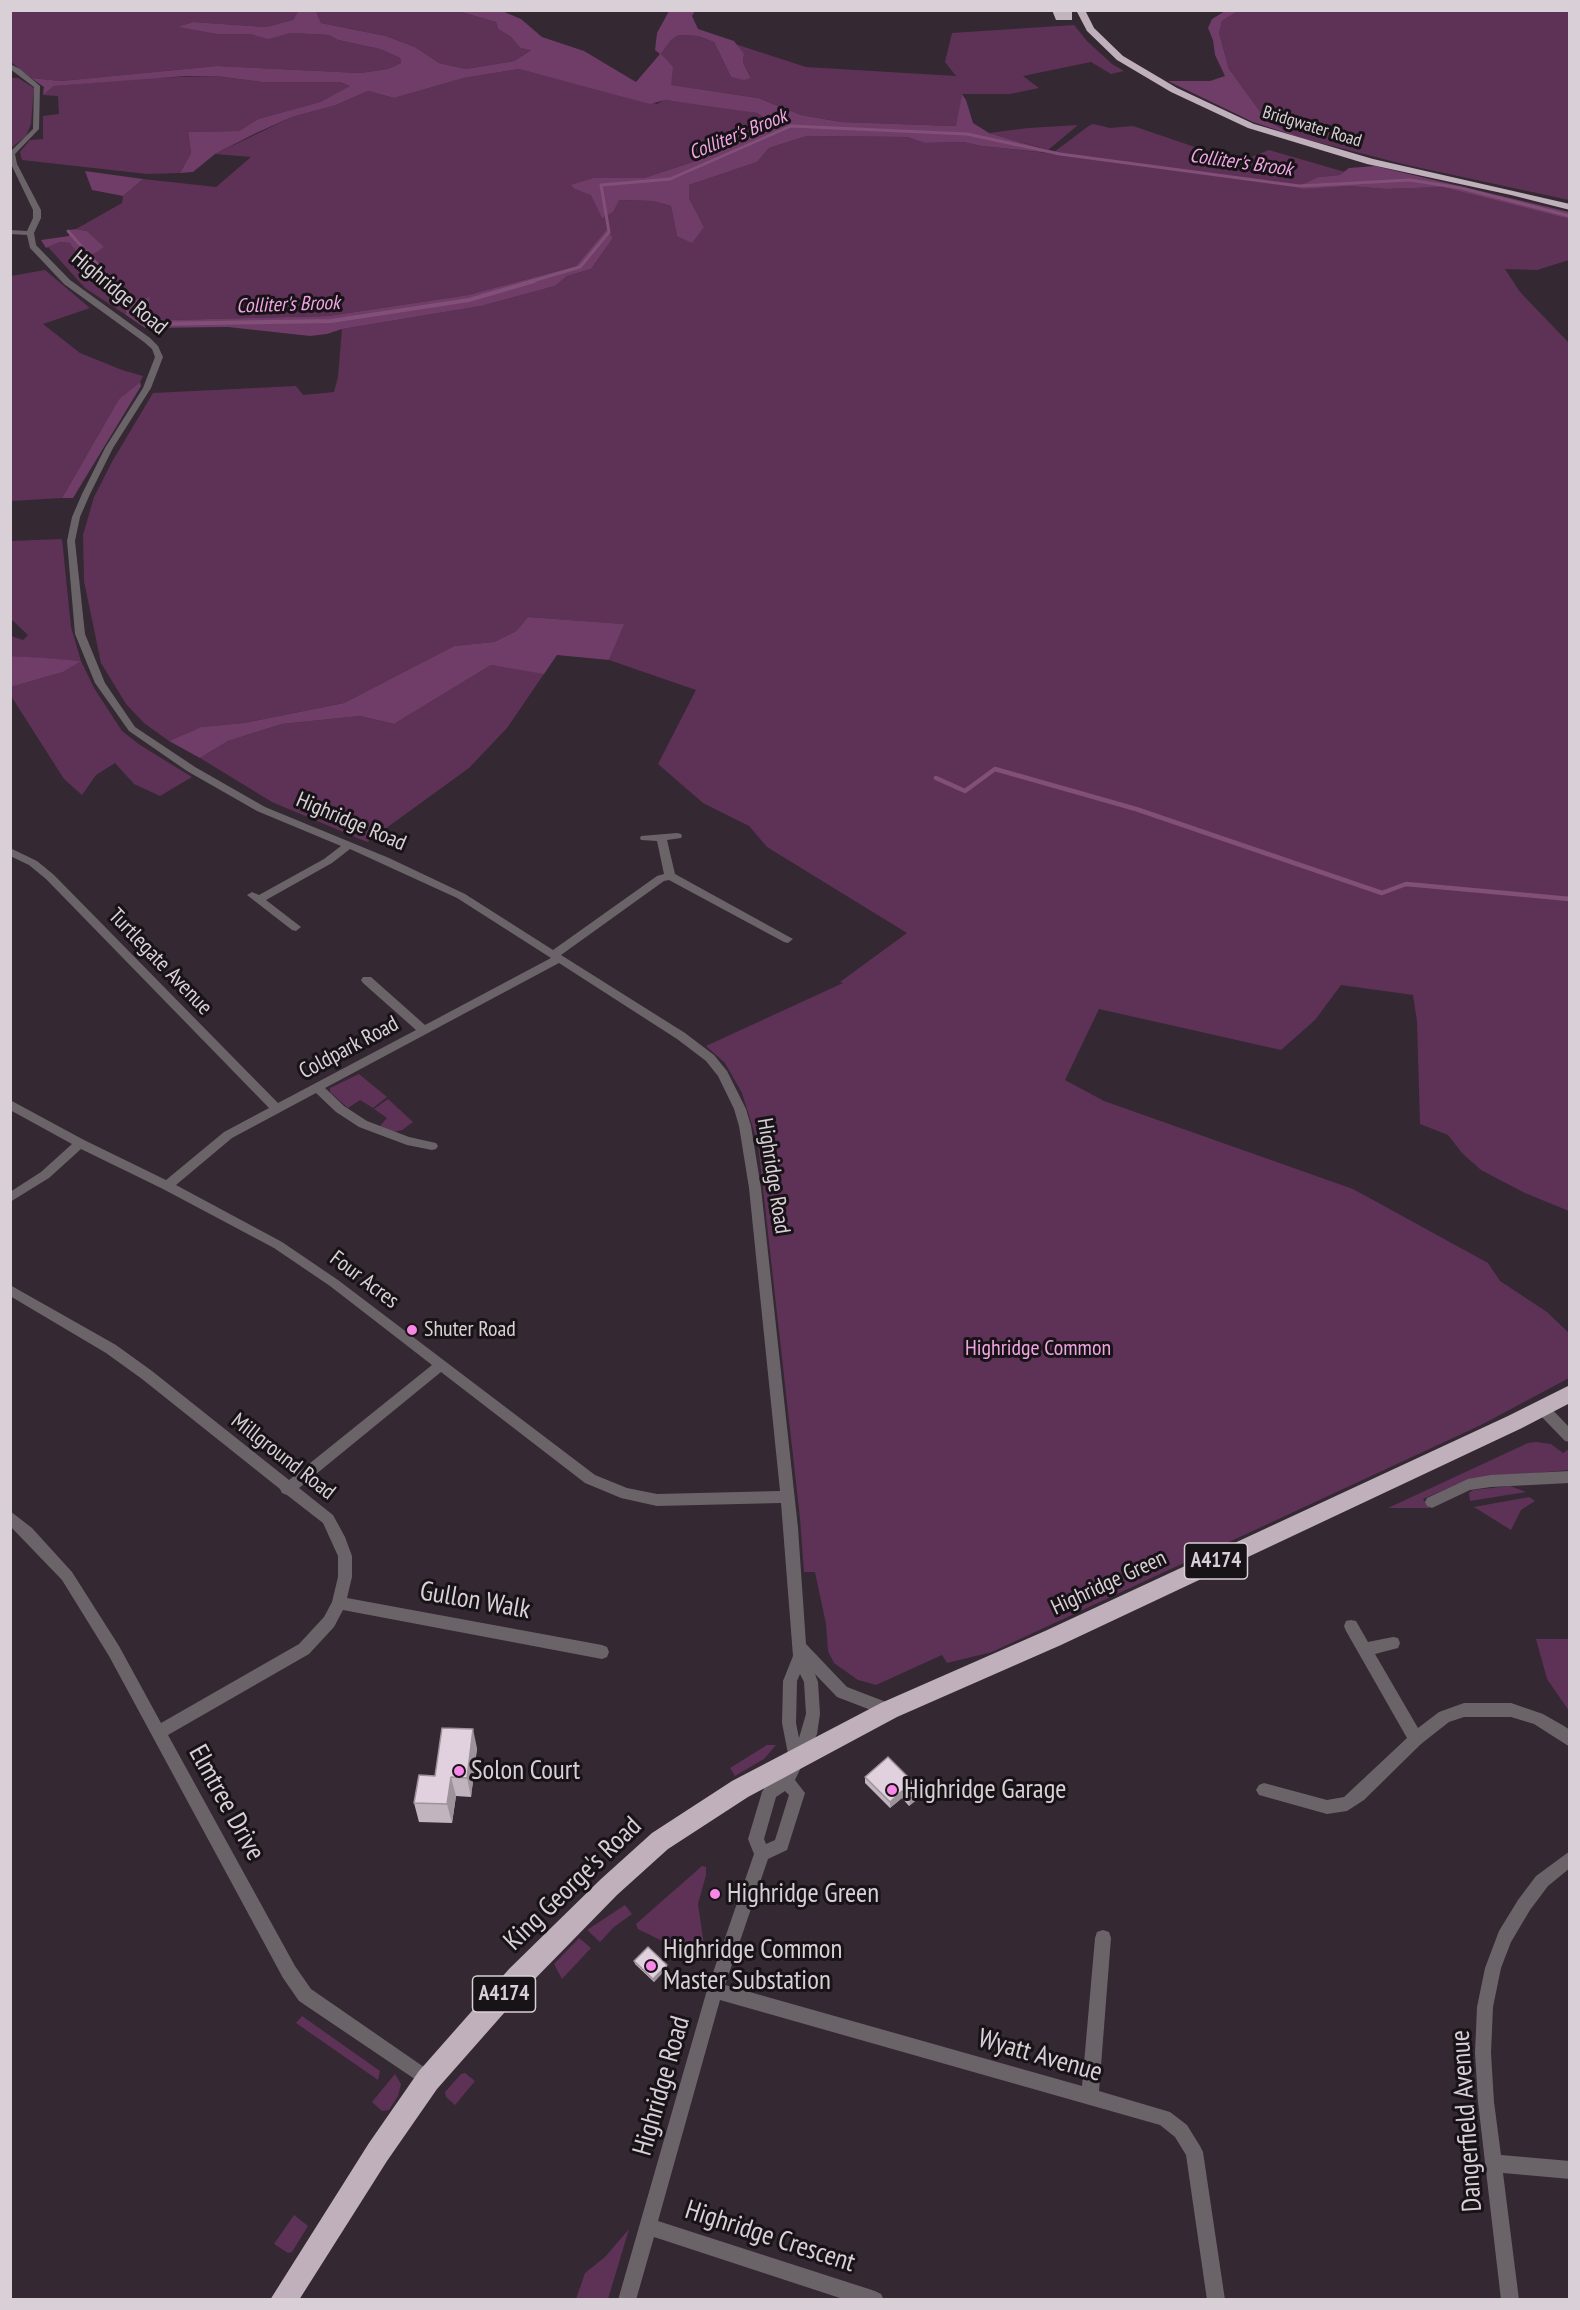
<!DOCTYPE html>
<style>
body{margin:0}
#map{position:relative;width:1580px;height:2310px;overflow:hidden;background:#342832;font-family:"PT Sans Narrow",sans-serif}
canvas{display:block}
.frame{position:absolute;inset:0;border:12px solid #d8d0d6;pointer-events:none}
</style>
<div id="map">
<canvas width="1580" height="2310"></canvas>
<div class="frame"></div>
</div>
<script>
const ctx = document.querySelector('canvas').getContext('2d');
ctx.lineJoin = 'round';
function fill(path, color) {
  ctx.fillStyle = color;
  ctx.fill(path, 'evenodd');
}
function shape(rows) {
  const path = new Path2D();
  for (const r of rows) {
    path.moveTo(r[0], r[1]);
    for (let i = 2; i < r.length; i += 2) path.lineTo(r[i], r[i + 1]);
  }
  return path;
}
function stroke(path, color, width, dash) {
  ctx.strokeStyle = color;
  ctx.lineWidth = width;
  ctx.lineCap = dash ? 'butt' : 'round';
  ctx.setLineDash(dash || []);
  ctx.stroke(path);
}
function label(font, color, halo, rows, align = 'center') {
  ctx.font = font + ' "PT Sans Narrow",sans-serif';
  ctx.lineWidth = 6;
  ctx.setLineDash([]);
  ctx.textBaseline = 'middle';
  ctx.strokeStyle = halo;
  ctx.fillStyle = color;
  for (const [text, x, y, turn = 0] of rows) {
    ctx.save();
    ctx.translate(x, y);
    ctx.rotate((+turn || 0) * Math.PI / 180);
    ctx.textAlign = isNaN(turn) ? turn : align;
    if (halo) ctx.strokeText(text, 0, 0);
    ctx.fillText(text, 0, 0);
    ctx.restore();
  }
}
fill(shape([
 [10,11,299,11,293,20,266,27,193,22,179,27,216,34,250,34,268,38,291,33,329,35,338,40,380,49,400,58,401,63,388,69,360,73,217,66,61,81,31,78,11,62],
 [316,11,458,11,496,22,498,29,511,37,520,48,532,49,514,61,466,69,439,63,415,47,386,36,321,23],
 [1238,11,1569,11,1569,200,1407,165,1301,138,1267,121,1229,69,1219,33,1222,21],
 [1074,25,1087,41,1112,64,1124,71,1111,74,1091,62,1023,76,1039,88,1010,94,962,94,957,126,841,122,801,115,758,98,670,85,661,54,671,40,679,35,698,36,714,42,731,77,751,77,743,62,744,54,735,44,806,67,956,76,945,62,952,33],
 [519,69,657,104,664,100,717,106,757,113,769,121,755,133,705,158,644,178,593,178,579,183,575,189,618,200,653,201,671,206,677,236,704,227,689,198,689,185,757,162,769,148,807,136,907,137,925,143,963,142,982,146,1056,154,1054,152,1090,125,1094,124,1110,128,1133,126,1242,163,1246,159,1269,150,1345,172,1340,175,1319,177,1349,186,1386,189,1442,187,1569,219,1569,260,1537,270,1505,269,1520,292,1569,343,1569,1211,1525,1193,1481,1170,1462,1153,1448,1135,1420,1124,1417,1021,1413,995,1341,985,1315,1020,1281,1050,1099,1009,1065,1080,1104,1101,1353,1189,1488,1263,1500,1281,1547,1312,1569,1333,1569,1378,1481,1425,992,1652,947,1663,942,1655,876,1685,858,1680,834,1663,828,1651,826,1624,815,1572,804,1572,800,1518,758,1144,742,1093,725,1063,706,1046,843,983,840,982,907,933,767,847,749,826,703,803,658,764,696,690,609,660,623,624,528,617,516,631,494,642,454,646,344,703,244,723,201,727,169,741,144,723,126,704,101,663,84,581,83,535,94,497,113,460,153,393,296,386,303,395,334,392,338,377,342,329,481,306,555,286,567,276,591,269,613,238,607,229,576,266,468,295,328,316,170,320,146,318,149,297,125,301,126,315,85,288,48,247,60,242,70,243,94,254,103,247,87,231,76,229,122,203,123,196,143,179,216,187,251,157,215,154,292,117,336,105,368,91,394,98,464,78],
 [216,76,262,82,340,82,351,86,320,102,258,119,239,131,188,132,191,153,180,173,147,174,22,160,20,152,30,140,43,139,43,116,59,114,58,96,43,95,54,86,145,78],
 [11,78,18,78,34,88,31,124,26,136,11,148],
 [1078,125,1048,150,989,133,1028,128],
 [45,270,90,308,43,324,80,353,122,370,143,376,140,382,119,399,62,498,11,501,11,276],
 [62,539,71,627,81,661,94,688,122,731,140,745,192,777,160,796,134,784,115,763,96,775,82,795,64,779,11,696,11,687,63,672,80,661,11,656,11,636,23,640,28,635,11,619,10,541],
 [491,665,546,671,507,728,469,768,367,842,272,802,200,758,228,741,282,724,360,716,394,724],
 [359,1074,387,1097,373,1108,360,1100,348,1108,330,1092,330,1088],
 [388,1099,413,1122,402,1130,394,1132,380,1126,387,1118,374,1109],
 [1536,1442,1551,1444,1563,1453,1569,1449,1569,1470,1469,1479,1423,1499,1430,1508,1388,1508,1528,1443],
 [1510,1486,1526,1492,1470,1501,1469,1493,1473,1490],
 [1529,1497,1535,1501,1521,1510,1511,1530,1474,1507],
 [1536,1639,1569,1639,1569,1711,1547,1679],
 [767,1745,776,1745,764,1759,735,1776,730,1768],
 [702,1866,706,1867,706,1875,698,1904,706,1959,701,1960,638,1929,636,1924],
 [625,1905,632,1914,614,1927,600,1942,587,1930],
 [579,1938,591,1948,562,1979,554,1964],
 [302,2016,380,2071,378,2080,296,2023],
 [465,2073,475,2081,455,2105,446,2097,445,2092,461,2074],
 [395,2074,401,2084,398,2096,389,2110,382,2111,372,2102],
 [294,2215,308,2226,292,2252,288,2253,274,2244],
 [629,2229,608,2299,576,2299,585,2273,605,2257]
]), '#5e3257');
fill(shape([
 [299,10,316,11,321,23,386,36,415,47,439,63,466,69,514,61,531,50,520,48,511,37,498,29,496,22,458,11,502,11,521,19,542,37,584,51,636,82,660,54,655,50,657,33,669,11,695,11,692,16,698,29,734,41,744,54,743,62,751,78,744,80,731,77,714,42,698,36,679,35,671,40,661,54,673,67,671,85,758,98,801,115,841,122,956,126,962,94,966,100,973,123,989,133,1060,154,982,146,963,142,925,143,907,137,807,136,769,148,757,162,689,185,689,198,704,227,692,243,677,236,671,206,653,201,619,200,613,212,602,218,591,195,575,189,571,185,593,178,644,178,705,158,755,133,769,121,757,113,665,100,650,104,519,69,464,78,394,98,368,91,336,105,292,117,256,133,215,154,193,172,180,173,191,153,188,132,239,131,258,119,320,102,350,86,340,82,262,82,216,76,186,76,54,86,43,95,44,87,31,78,61,81,217,66,360,73,388,69,401,63,400,58,380,49,338,40,329,35,291,33,268,39,250,34,216,34,178,27,193,22,266,27,293,20],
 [1225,11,1238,11,1222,21,1219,33,1229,69,1267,121,1301,138,1253,122,1168,81,1210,81,1225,76,1215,55,1213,40,1208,28,1212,19],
 [1375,166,1569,212,1569,219,1442,187,1386,189,1349,186,1302,189,1299,186,1319,177,1340,175,1349,168],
 [85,171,143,179,123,196,92,190],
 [76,229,87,231,104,247,94,254,78,254,70,243,60,242,46,248,41,240,69,236,69,230],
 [607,229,613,238,591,269,567,276,555,286,481,306,342,329,327,334,310,336,228,327,145,328,126,315,125,301,150,297,146,318,170,320,328,316,468,295,576,266],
 [140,382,141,386,73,498,62,498,119,399],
 [528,617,624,624,609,660,557,655,544,674,491,665,394,724,360,716,282,724,228,741,200,758,169,741,201,727,244,723,344,703,454,646,494,642,516,631],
 [11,656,45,658,81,661,63,672,11,687]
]), '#6f3d67');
stroke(shape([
 [68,231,113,282],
 [529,282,580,267,609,232,601,185,670,179,791,126,967,134,1060,154,1299,186,1410,180,1461,188,1570,216]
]), '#824f79', 3);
stroke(shape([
 [112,281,150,324,331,321,469,300,534,281]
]), '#824f79', 4);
stroke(shape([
 [936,778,965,791,995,769,1136,809,1382,893,1406,884,1570,899]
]), '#824f79', 4.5);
fill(shape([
 [10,64,20,69,40,86,39,129,15,154,17,164,41,210,41,218,34,233,36,245,70,280,150,338,158,346,163,357,151,388,113,448,90,494,80,517,75,541,85,634,105,683,135,727,195,767,265,807,389,858,465,894,553,950,657,876,664,874,657,841,641,840,640,838,641,836,677,833,681,834,682,836,681,838,667,840,675,874,793,939,788,943,784,942,669,880,664,881,561,955,685,1033,714,1055,727,1071,746,1109,751,1126,761,1188,798,1528,806,1644,847,1687,894,1705,896,1710,894,1715,889,1717,837,1697,815,1674,818,1682,820,1714,817,1734,795,1780,805,1793,787,1850,768,1859,725,1985,1082,2086,1095,1938,1097,1932,1103,1930,1109,1932,1111,1938,1099,2091,1170,2112,1187,2125,1200,2146,1203,2152,1225,2300,1207,2300,1186,2155,1175,2137,1160,2125,720,2000,658,2221,875,2291,881,2294,884,2300,846,2300,654,2237,636,2300,618,2300,707,1990,754,1854,748,1839,762,1792,765,1787,781,1777,789,1759,782,1723,783,1681,793,1656,781,1503,657,1506,621,1498,585,1483,441,1372,299,1488,333,1515,345,1537,352,1556,352,1577,347,1598,602,1645,607,1647,609,1652,607,1657,602,1659,343,1610,334,1627,309,1654,168,1735,295,1966,311,1989,434,2074,436,2080,434,2086,428,2088,299,2001,283,1978,109,1656,62,1580,10,1526,10,1511,32,1528,72,1572,119,1646,161,1723,299,1644,324,1617,332,1602,338,1577,338,1556,323,1523,287,1495,282,1493,280,1489,142,1379,106,1353,10,1296,10,1285,116,1345,152,1371,289,1480,432,1365,330,1286,274,1248,163,1189,81,1149,49,1178,10,1202,10,1192,41,1172,72,1144,10,1110,10,1100,84,1140,166,1180,224,1132,269,1108,46,879,29,865,10,856,10,848,37,861,54,875,278,1103,416,1030,363,983,361,980,363,977,371,977,425,1025,551,958,457,898,350,849,332,863,266,900,301,927,296,931,292,930,247,895,252,892,259,895,324,859,341,846,257,811,187,771,129,731,95,683,75,634,67,541,72,517,82,494,105,448,143,388,155,357,152,349,144,342,64,284,30,248,27,235,10,234,10,230,27,231,33,218,33,210,11,164,10,152,33,129,34,87,10,69,10,64],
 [559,963,677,1039,706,1061,718,1076,734,1109,739,1126,749,1188,780,1491,657,1494,627,1488,595,1475,338,1280,282,1242,176,1185,232,1138,316,1093,336,1112,359,1127,407,1145,432,1150,436,1149,438,1146,436,1143,409,1137,367,1121,344,1106,325,1088,559,963],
 [800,1674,804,1682,806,1714,799,1738,796,1723,797,1681,800,1674],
 [785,1791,789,1795,775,1840,766,1844,764,1839,776,1797,785,1791],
 [1542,1403,1547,1404,1570,1428,1570,1442,1565,1441,1537,1412,1535,1408,1537,1404,1542,1403],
 [1570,1471,1570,1483,1491,1487,1470,1490,1432,1508,1427,1506,1425,1502,1427,1498,1468,1479,1491,1475,1570,1471],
 [1351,1620,1356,1621,1368,1642,1393,1637,1398,1638,1400,1643,1398,1648,1375,1654,1418,1728,1439,1712,1464,1703,1511,1703,1543,1714,1564,1726,1570,1730,1570,1747,1534,1724,1511,1717,1464,1717,1449,1722,1421,1744,1364,1800,1347,1811,1327,1814,1259,1795,1256,1790,1259,1785,1264,1783,1327,1800,1344,1797,1407,1738,1346,1631,1344,1626,1346,1621,1351,1620],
 [1570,1851,1570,1868,1548,1886,1530,1910,1511,1942,1501,1968,1493,2007,1491,2053,1494,2102,1501,2155,1570,2161,1570,2179,1503,2173,1519,2300,1501,2300,1478,2102,1475,2053,1477,2007,1485,1968,1499,1931,1518,1900,1536,1876,1570,1851]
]), '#6a6469');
fill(shape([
 [1076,10,1085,10,1094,28,1123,56,1177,88,1254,124,1373,159,1570,204,1570,210,1511,195,1367,164,1248,128,1171,92,1117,60,1087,31,1076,10],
 [1570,1385,1570,1403,1522,1428,1061,1645,897,1717,748,1797,668,1849,617,1895,527,1987,437,2089,387,2161,299,2300,270,2300,369,2143,419,2071,509,1969,601,1879,652,1833,732,1781,881,1703,1045,1631,1508,1416,1570,1385]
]), '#c0b0bc');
fill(shape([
 [1052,10,1072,10,1072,20,1056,20],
 [477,1748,471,1797,456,1796,452,1823,419,1822,414,1803,435,1776],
 [865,1777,921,1790,920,1797,909,1806,902,1798,890,1808,865,1783],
 [634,1961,667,1965,667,1968,654,1982,635,1964]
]), '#c2b4bf');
fill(shape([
 [473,1729,477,1748,471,1797,467,1778],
 [451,1777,456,1796,452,1823,447,1804],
 [921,1790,920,1797,909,1806,910,1799],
 [902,1791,902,1798,890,1808,890,1802],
 [667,1965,667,1968,654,1982,653,1979]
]), '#9e929b');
const building = shape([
 [1057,10,1072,10,1073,11,1057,11,1057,10],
 [442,1728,473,1729,467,1778,451,1777,447,1804,414,1803,419,1775,435,1776,442,1728],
 [888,1757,921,1790,910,1799,902,1791,890,1802,865,1777,888,1757],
 [648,1947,667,1965,653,1979,634,1961,648,1947]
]);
fill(building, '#e1d1de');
stroke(building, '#9e929b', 1.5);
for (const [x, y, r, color] of [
 [412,1330,6,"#f987e8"],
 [459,1771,6,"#f987e8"],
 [892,1790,6,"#f987e8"],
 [715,1894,6,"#f987e8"],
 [651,1966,6,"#f987e8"]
]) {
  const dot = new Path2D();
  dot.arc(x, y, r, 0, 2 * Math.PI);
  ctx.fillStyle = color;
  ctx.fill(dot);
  stroke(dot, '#181317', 2);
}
label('18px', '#d8d0d6', '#181317', [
 ["Bridgwater Road",1312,127,17]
]);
label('italic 20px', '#f2a6e5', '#181317', [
 ["Colliter's Brook",738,135,-22],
 ["Colliter's Brook",1241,163,8],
 ["Colliter's Brook",288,305,-2]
]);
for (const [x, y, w] of [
 [1216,1561,63],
 [504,1994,63]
]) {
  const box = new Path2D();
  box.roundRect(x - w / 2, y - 18, w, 36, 4.5);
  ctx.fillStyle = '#181317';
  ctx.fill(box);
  stroke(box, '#d8d0d6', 1.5);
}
label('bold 21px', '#d8d0d6', null, [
 ["A4174",1216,1561],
 ["A4174",504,1994]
]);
label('22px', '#d8d0d6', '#181317', [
 ["Highridge Road",119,293,40],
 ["Highridge Road",351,822,23],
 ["Turtlegate Avenue",160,962,46],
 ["Coldpark Road",349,1048,-28],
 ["Highridge Road",773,1176,81],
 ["Four Acres",364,1280,37],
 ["Millground Road",283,1457,38],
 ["Highridge Green",1109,1583,-25]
]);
label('22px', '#d8d0d6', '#181317', [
 ["Shuter Road",424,1330]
], 'left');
label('22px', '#f0a4e2', '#181317', [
 ["Highridge Common",1038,1349]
]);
label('27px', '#d8d0d6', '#181317', [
 ["Gullon Walk",475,1601,10],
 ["Elmtree Drive",226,1803,61],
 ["King George's Road",573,1884,-44],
 ["Wyatt Avenue",1040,2056,16],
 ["Highridge Road",662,2086,-74],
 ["Dangerfield Avenue",1467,2121,-94],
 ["Highridge Crescent",770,2237,18]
]);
label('27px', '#d8d0d6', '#181317', [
 ["Solon Court",471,1771],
 ["Highridge Garage",904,1790],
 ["Highridge Green",727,1894],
 ["Highridge Common",663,1950],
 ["Master Substation",663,1981]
], 'left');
</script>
